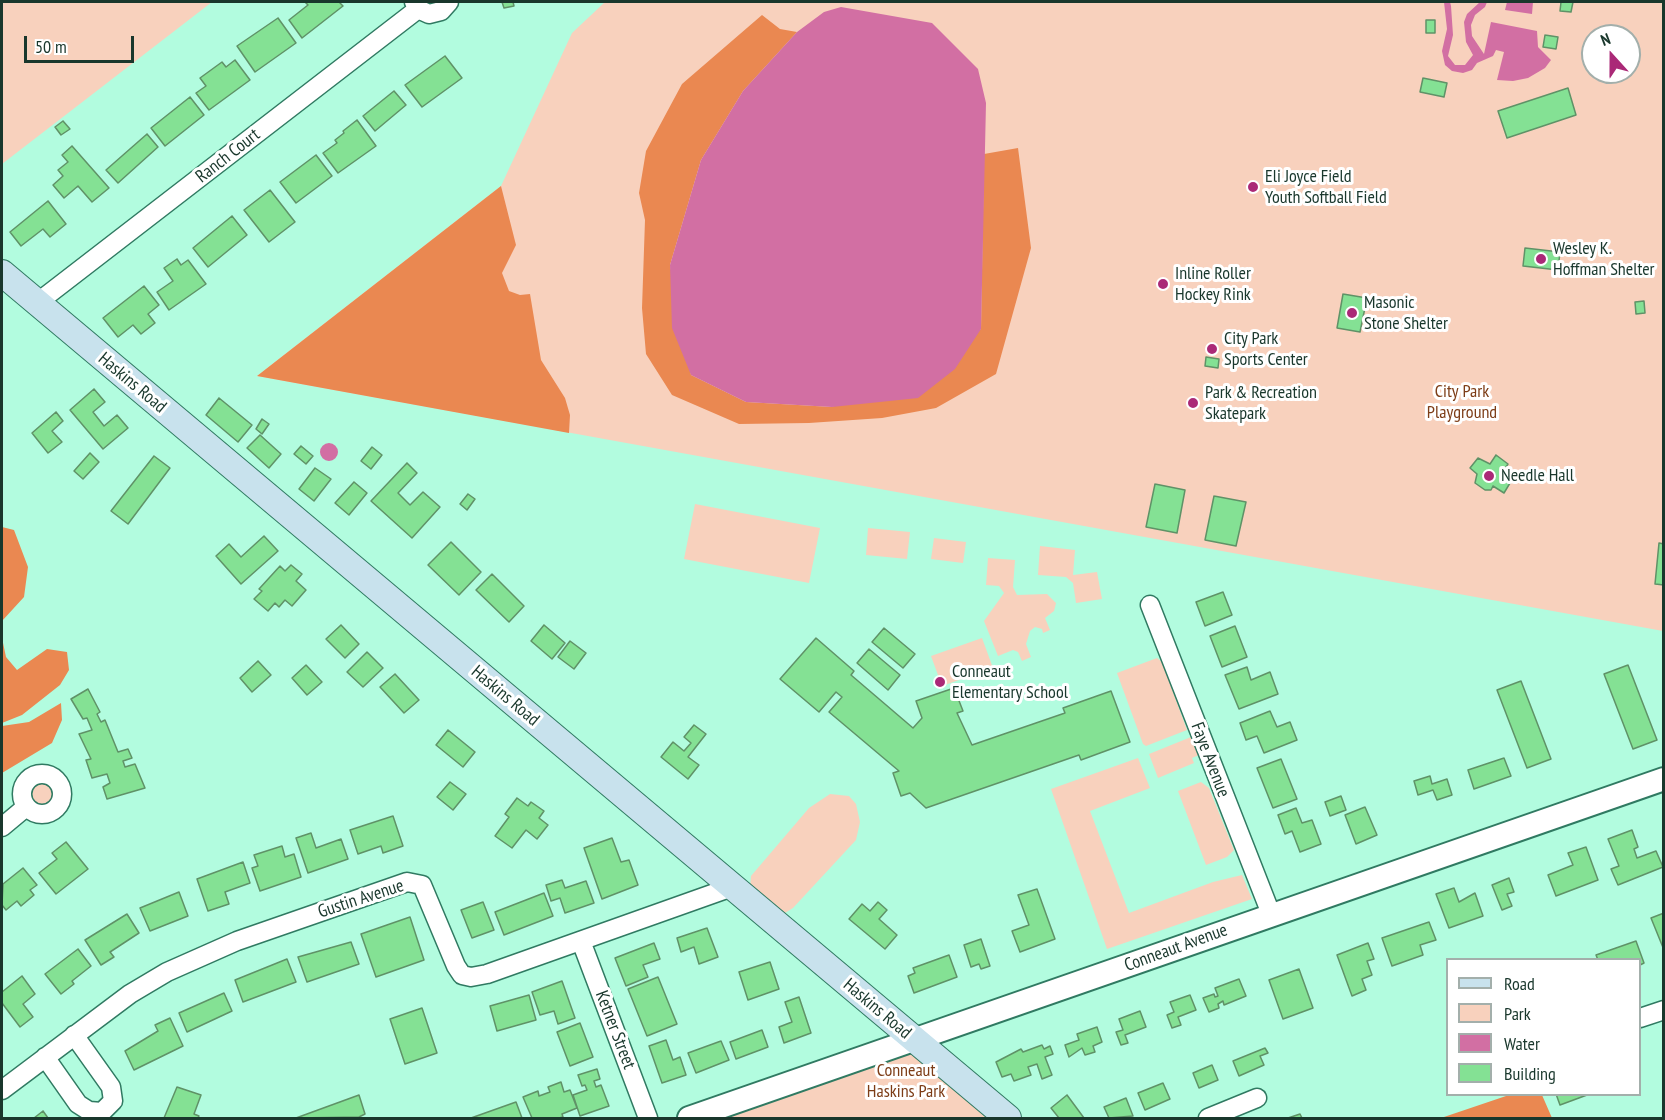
<!DOCTYPE html>
<style>
body{margin:0}
#map{position:relative;width:1665px;height:1120px;overflow:hidden;background:#b2fcdf;font-family:"PT Sans Narrow",sans-serif}
canvas{display:block}
.frame{position:absolute;inset:0;border:3px solid #19372c;pointer-events:none}
.legend{position:absolute;left:1446px;top:958px;width:195px;height:138px;box-sizing:border-box;background:#fff;border:2px solid #a3afab;margin:0;padding:8px 10px;list-style:none;font-size:18px;color:#19372c}
.legend li{display:flex;align-items:center;gap:12px;height:30px}
.legend b{width:30px;border:2px solid #a3afab}
.north{position:absolute;left:1581px;top:24px;width:60px;height:60px;box-sizing:border-box;background:#fff;border:2px solid #a3afab;border-radius:50%;rotate:339deg;font-size:16px;font-weight:700;line-height:24px;text-align:center;color:#19372c}
.north::after{content:'';display:block;margin:auto;width:21px;height:27px;background:#aa2977;clip-path:polygon(50% 0,100% 100%,50% 72%,0 100%)}
.scale{position:absolute;left:24px;top:36px;width:110px;height:27px;box-sizing:border-box;border:3px solid #19372c;border-top:0;padding-left:8px;font-size:18px;line-height:21px;white-space:nowrap;color:#19372c;-webkit-text-stroke:4px #fff;paint-order:stroke}
</style>
<div id="map">
<canvas width="1665" height="1120"></canvas>
<div class="frame"></div>
<ul class="legend">
<li><b style="height:8px;background:#c8e2ed"></b>Road</li>
<li><b style="height:16px;background:#f8d1bd"></b>Park</li>
<li><b style="height:16px;background:#d26fa3"></b>Water</li>
<li><b style="height:16px;background:#84e194"></b>Building</li>
</ul>
<div class="north">N</div>
<div class="scale">50 m</div>
</div>
<script>
const ctx = document.querySelector('canvas').getContext('2d');
ctx.lineJoin = 'round';
function fill(path, color) {
  ctx.fillStyle = color;
  ctx.fill(path, 'evenodd');
}
function shape(rows) {
  const path = new Path2D();
  for (const r of rows) {
    if (r.length === 3) {
      path.moveTo(r[0] + r[2], r[1]);
      path.arc(r[0], r[1], r[2], 0, 2 * Math.PI);
      continue;
    }
    path.moveTo(r[0], r[1]);
    for (let i = 2; i < r.length; i += 2) path.lineTo(r[i], r[i + 1]);
  }
  return path;
}
function stroke(path, color, width, dash) {
  ctx.strokeStyle = color;
  ctx.lineWidth = width;
  ctx.lineCap = dash ? 'butt' : 'round';
  ctx.setLineDash(dash || []);
  ctx.stroke(path);
}
function label(font, color, halo, rows, align = 'center') {
  ctx.font = font + ' "PT Sans Narrow",sans-serif';
  ctx.lineWidth = 6;
  ctx.setLineDash([]);
  ctx.textBaseline = 'middle';
  ctx.strokeStyle = halo;
  ctx.fillStyle = color;
  for (const [text, x, y, turn = 0] of rows) {
    ctx.save();
    ctx.translate(x, y);
    ctx.rotate((+turn || 0) * Math.PI / 180);
    ctx.textAlign = isNaN(turn) ? turn : align;
    if (halo) ctx.strokeText(text, 0, 0);
    ctx.fillText(text, 0, 0);
    ctx.restore();
  }
}
fill(shape([
 [2,2,212,2,2,164],
 [605,2,1663,2,1663,631,257,376,501,186,572,33],
 [1593,36,1629,36,1629,72,1593,72],
 [695,504,820,528,809,583,684,559],
 [868,528,910,532,907,559,866,555],
 [934,538,966,542,963,563,931,559],
 [1040,546,1075,550,1073,575,1097,572,1102,599,1076,603,1073,583,1066,577,1038,575],
 [988,558,1015,560,1013,587,1017,595,1047,594,1056,603,1054,611,1045,618,1050,630,1043,633,1042,629,1035,627,1030,631,1026,644,1031,657,1022,661,1018,652,1013,650,998,656,984,621,1004,593,999,586,986,585],
 [982,638,993,668,942,686,931,656],
 [1157,658,1162,662,1187,730,1146,746,1143,744,1117,673],
 [1191,737,1199,755,1192,758,1194,763,1158,778,1149,754],
 [1138,758,1150,788,1090,811,1129,913,1213,882,1242,875,1252,899,1107,949,1051,789],
 [42,793,11],
 [1201,782,1209,788,1234,850,1227,857,1206,865,1178,791],
 [830,794,849,796,856,804,860,822,856,840,793,908,780,916,750,890,751,876,809,808],
 [914,1040,1008,1118,688,1118]
]), '#f8d1bd');
fill(shape([
 [762,15,780,29,797,32,743,91,701,160,670,265,691,375,746,402,832,407,981,329,984,154,1018,148,1031,248,996,374,936,408,882,418,809,423,739,424,672,395,646,354,642,308,645,220,639,193,646,151,682,84],
 [501,186,516,245,502,273,509,291,520,295,530,294,541,360,565,398,570,415,569,433,257,376],
 [2,527,14,530,28,567,24,597,2,621,2,637],
 [2,638,6,657,17,670,47,649,67,652,69,670,60,685,22,715,2,723],
 [61,703,62,720,52,743,2,773,2,726,29,722],
 [1509,1095,1542,1095,1552,1118,1441,1118]
]), '#ea8851');
fill(shape([
 [1444,2,1450,2,1451,6,1453,35,1448,56,1455,65,1465,65,1473,55,1466,42,1464,22,1467,14,1480,2,1487,2,1485,7,1475,15,1471,25,1472,36,1484,54,1491,22,1537,31,1538,47,1551,60,1545,68,1528,78,1513,81,1497,80,1504,52,1496,50,1493,56,1477,63,1472,70,1463,73,1452,71,1445,65,1442,51,1447,29],
 [1507,2,1533,2,1532,14,1505,10],
 [841,7,932,23,978,69,986,103,981,329,955,369,918,398,832,407,746,402,691,375,672,328,670,265,701,160,743,91,797,32,824,12],
 [329,452,9]
]), '#d26fa3');
const building = shape([
 [305,2,339,2,343,6,302,38,289,20,308,5,305,2],
 [502,2,513,2,514,6,504,8,502,2],
 [1561,2,1573,2,1571,12,1560,11,1561,2],
 [278,18,296,43,255,72,237,46,278,18],
 [1426,20,1435,20,1435,33,1426,33,1426,20],
 [1545,35,1558,37,1556,49,1543,47,1545,35],
 [445,56,462,78,422,107,405,85,445,56],
 [235,60,250,80,209,110,196,93,206,86,200,78,222,62,226,67,235,60],
 [1423,78,1447,83,1444,97,1420,92,1423,78],
 [1568,88,1576,115,1507,138,1498,111,1568,88],
 [394,91,406,105,375,131,363,116,394,91],
 [190,97,204,115,165,146,151,128,190,97],
 [357,120,376,146,338,173,323,153,337,143,335,140,344,133,343,131,357,120],
 [63,121,70,129,61,135,55,127,63,121],
 [147,134,158,147,118,183,106,170,147,134],
 [72,146,109,188,92,202,78,186,64,198,53,185,63,176,58,170,68,162,62,155,72,146],
 [316,155,332,176,296,203,280,182,316,155],
 [270,190,295,222,269,242,244,210,270,190],
 [48,201,66,224,50,237,43,229,21,246,10,232,48,201],
 [232,216,247,235,208,267,193,248,232,216],
 [1525,248,1560,252,1558,270,1523,266,1525,248],
 [177,259,181,265,188,260,206,284,169,310,157,292,173,281,164,268,177,259],
 [144,286,159,305,148,314,155,323,141,334,133,325,118,337,103,318,144,286],
 [1343,294,1367,298,1360,332,1337,328,1343,294],
 [1644,301,1645,313,1636,314,1635,302,1644,301],
 [1206,357,1219,359,1218,368,1205,366,1206,357],
 [94,389,105,402,93,412,104,426,117,415,128,428,103,449,70,410,94,389],
 [219,398,252,425,238,442,206,415,219,398],
 [56,412,63,421,52,431,62,442,48,453,32,433,56,412],
 [262,419,269,424,262,434,256,429,262,419],
 [260,435,281,454,269,468,247,448,260,435],
 [301,446,313,456,306,464,294,454,301,446],
 [372,447,382,455,371,469,361,461,372,447],
 [90,453,99,462,83,479,74,471,90,453],
 [1496,455,1508,464,1502,473,1502,478,1510,483,1504,493,1493,486,1491,490,1485,490,1475,483,1477,474,1470,468,1478,458,1490,464,1496,455],
 [154,456,170,468,128,524,111,511,154,456],
 [407,463,417,473,398,493,410,505,423,492,440,507,412,538,371,501,407,463],
 [315,468,331,479,314,501,299,489,315,468],
 [354,482,367,493,349,515,335,503,354,482],
 [1155,484,1185,490,1177,533,1146,527,1155,484],
 [468,494,475,499,467,510,460,504,468,494],
 [1214,496,1246,502,1236,546,1205,540,1214,496],
 [264,536,278,551,241,584,216,556,229,544,241,557,264,536],
 [451,542,481,572,459,595,428,565,451,542],
 [1659,543,1664,544,1664,585,1655,584,1659,543],
 [291,565,302,574,296,581,306,590,292,606,285,600,279,607,275,603,268,611,254,599,262,591,259,589,280,566,285,571,291,565],
 [492,574,524,606,509,622,476,590,492,574],
 [1223,592,1232,615,1205,626,1196,602,1223,592],
 [341,625,359,644,345,658,326,639,341,625],
 [544,625,565,643,552,659,531,641,544,625],
 [1235,626,1247,657,1222,667,1210,636,1235,626],
 [884,628,915,654,903,668,872,642,884,628],
 [816,638,854,671,851,675,913,728,922,718,916,701,954,688,963,711,957,713,972,745,1065,713,1063,708,1111,691,1130,742,1081,760,1079,755,926,808,910,793,901,796,893,773,899,771,829,712,842,697,836,692,819,712,780,679,816,638],
 [570,641,586,653,574,669,558,657,570,641],
 [869,649,900,675,888,690,857,663,869,649],
 [367,652,383,668,363,687,347,672,367,652],
 [258,661,271,675,252,692,240,678,258,661],
 [306,665,322,682,307,695,292,678,306,665],
 [1628,665,1657,740,1633,749,1604,674,1628,665],
 [1247,667,1251,680,1270,672,1278,694,1239,709,1225,675,1247,667],
 [395,674,419,700,404,713,380,687,395,674],
 [1521,681,1551,759,1527,768,1497,690,1521,681],
 [88,689,100,712,97,714,101,722,105,720,118,752,128,749,132,758,123,761,125,767,135,764,145,788,107,799,103,787,110,783,107,774,92,778,86,760,91,759,79,734,92,730,87,718,83,719,71,699,88,689],
 [1270,711,1277,727,1290,722,1297,740,1264,753,1257,736,1246,740,1240,723,1270,711],
 [694,725,706,734,688,757,699,765,688,779,661,757,673,742,684,751,691,743,684,737,694,725],
 [448,730,475,752,463,767,436,745,448,730],
 [1504,758,1511,776,1474,789,1468,770,1504,758],
 [1281,759,1297,799,1273,808,1257,768,1281,759],
 [1430,776,1432,784,1447,779,1452,795,1437,800,1433,790,1418,795,1414,781,1430,776],
 [450,782,466,794,453,810,437,797,450,782],
 [1341,796,1346,810,1330,816,1325,802,1341,796],
 [517,798,528,806,531,802,544,811,539,818,548,825,537,839,526,830,512,848,495,836,509,817,505,814,517,798],
 [1365,807,1377,835,1356,844,1345,815,1365,807],
 [1296,808,1302,823,1312,820,1321,844,1300,852,1292,831,1285,834,1278,815,1296,808],
 [393,816,403,846,383,853,381,846,358,854,350,830,393,816],
 [1632,830,1638,847,1634,849,1637,858,1656,851,1663,867,1618,885,1611,869,1619,866,1608,839,1632,830],
 [311,833,316,848,341,839,348,859,308,873,296,838,311,833],
 [612,838,621,862,629,860,638,885,602,899,584,848,612,838],
 [66,842,88,869,56,894,39,873,57,859,52,853,66,842],
 [282,846,285,857,294,854,301,877,260,891,252,868,258,866,254,855,282,846],
 [1586,847,1598,880,1556,896,1548,875,1573,865,1568,853,1586,847],
 [243,862,250,883,225,892,229,904,208,911,197,879,243,862],
 [23,868,37,885,30,890,34,895,21,906,17,901,6,910,2,905,3,884,23,868],
 [1509,878,1514,892,1507,894,1512,906,1502,910,1492,885,1509,878],
 [562,880,565,888,586,881,594,903,565,913,560,898,551,901,546,885,562,880],
 [1454,888,1459,902,1475,893,1483,916,1449,928,1436,894,1454,888],
 [1037,889,1055,939,1020,952,1012,931,1029,925,1018,895,1037,889],
 [179,892,188,916,150,931,140,908,179,892],
 [544,893,553,916,504,935,495,912,544,893],
 [483,902,494,930,472,938,461,910,483,902],
 [878,902,887,910,879,919,897,935,885,949,849,919,862,904,870,911,878,902],
 [1664,913,1664,950,1651,918,1664,913],
 [127,914,139,933,110,952,114,957,101,965,85,940,127,914],
 [410,917,424,960,376,977,361,934,410,917],
 [1429,922,1436,940,1420,945,1423,955,1392,966,1382,938,1429,922],
 [707,928,718,957,699,964,694,947,681,952,677,938,707,928],
 [981,939,990,966,981,969,979,964,971,967,964,945,981,939],
 [1636,941,1644,963,1640,965,1640,960,1598,960,1596,955,1636,941],
 [351,942,359,964,307,982,298,957,351,942],
 [654,943,660,959,643,965,648,977,626,986,615,958,654,943],
 [1368,943,1374,959,1367,961,1372,975,1362,979,1366,990,1352,996,1337,955,1368,943],
 [78,949,91,966,72,981,74,984,61,994,45,974,78,949],
 [949,955,957,977,914,993,908,976,915,973,913,968,949,955],
 [287,959,296,982,243,1002,235,980,287,959],
 [770,962,779,989,748,1000,739,972,770,962],
 [1299,969,1313,1008,1283,1019,1269,980,1299,969],
 [22,976,35,994,23,1004,33,1017,20,1027,2,1003,2,992,22,976],
 [658,977,677,1024,647,1036,628,989,658,977],
 [1239,979,1246,996,1224,1005,1223,1001,1218,1004,1219,1008,1209,1012,1203,998,1214,994,1215,997,1218,996,1215,988,1239,979],
 [562,981,575,1018,558,1024,554,1011,540,1015,532,992,562,981],
 [224,993,232,1011,187,1032,179,1013,224,993],
 [529,995,536,1020,497,1031,490,1006,529,995],
 [1190,995,1196,1010,1178,1017,1181,1025,1172,1028,1167,1015,1174,1012,1170,1002,1190,995],
 [799,997,811,1033,784,1043,779,1027,792,1022,785,1002,799,997],
 [422,1008,437,1053,405,1064,390,1019,422,1008],
 [1140,1011,1146,1027,1125,1035,1128,1043,1121,1045,1116,1032,1123,1030,1119,1019,1140,1011],
 [170,1018,183,1046,134,1070,125,1051,158,1031,155,1025,170,1018],
 [580,1023,593,1057,570,1066,557,1032,580,1023],
 [1097,1027,1102,1042,1093,1046,1095,1052,1085,1055,1082,1048,1069,1057,1065,1045,1079,1040,1077,1034,1097,1027],
 [762,1030,768,1047,736,1059,730,1042,762,1030],
 [666,1040,673,1060,680,1057,686,1075,662,1083,649,1046,666,1040],
 [721,1041,729,1060,696,1073,688,1053,721,1041],
 [1042,1045,1044,1049,1050,1046,1053,1054,1045,1057,1052,1075,1042,1079,1037,1064,1028,1067,1031,1075,1014,1081,1011,1074,1002,1077,996,1062,1021,1049,1023,1052,1042,1045],
 [1265,1048,1268,1053,1260,1056,1264,1065,1239,1076,1233,1061,1265,1048],
 [1212,1065,1218,1080,1199,1088,1193,1073,1212,1065],
 [597,1069,600,1079,594,1081,596,1087,601,1085,609,1106,580,1116,573,1095,587,1090,585,1085,582,1086,578,1075,597,1069],
 [561,1082,564,1092,570,1090,577,1108,562,1114,563,1117,559,1118,532,1118,523,1097,538,1091,539,1096,550,1092,548,1087,561,1082],
 [1163,1083,1170,1099,1145,1110,1138,1093,1163,1083],
 [177,1087,201,1095,194,1114,199,1116,198,1118,164,1118,177,1087],
 [1556,1094,1586,1094,1587,1095,1560,1105,1556,1094],
 [359,1095,365,1114,359,1117,296,1118,359,1095],
 [1067,1095,1084,1118,1059,1118,1051,1108,1067,1095],
 [1126,1098,1133,1116,1109,1118,1104,1107,1126,1098],
 [516,1102,522,1118,471,1118,516,1102],
 [43,1111,48,1118,33,1118,34,1118,43,1111],
 [1300,1114,1302,1118,1288,1118,1300,1114]
]);
fill(building, '#84e194');
stroke(building, '#5f9267', 1.5);
const minor = shape([
 [414,2,418,9,429,14,441,11,449,2],
 [37,303,418,9],
 [1150,605,1271,914],
 [42,794,20],
 [2,827,26,807],
 [581,941,648,1118],
 [1640,1018,1664,1010],
 [45,1057,78,1104,89,1111,102,1112,113,1101,111,1087,74,1035],
 [2,1090,130,994,167,972,237,941,407,882,422,885,456,966,462,975,471,977,487,974,732,887],
 [1208,1118,1257,1098]
]);
const tertiary = shape([
 [689,1118,1664,779]
]);
const secondary = shape([
 [2,273,1008,1118]
]);
stroke(minor, '#307a62', 21);
stroke(tertiary, '#307a62', 26);
stroke(secondary, '#307a62', 28);
stroke(minor, '#fff', 18);
stroke(tertiary, '#fff', 22);
stroke(secondary, '#c8e2ed', 26);
for (const [x, y, r, color] of [
 [1253,187,6,"#aa2977"],
 [1541,259,6,"#aa2977"],
 [1163,284,6,"#aa2977"],
 [1352,313,6,"#aa2977"],
 [1212,349,6,"#aa2977"],
 [1193,403,6,"#aa2977"],
 [1489,476,6,"#aa2977"],
 [940,682,6,"#aa2977"]
]) {
  const dot = new Path2D();
  dot.arc(x, y, r, 0, 2 * Math.PI);
  ctx.fillStyle = color;
  ctx.fill(dot);
  stroke(dot, '#fff', 2);
}
label('18px', '#19372c', '#fff', [
 ["Ranch Court",228,156,-38],
 ["Haskins Road",132,383,40],
 ["Haskins Road",505,696,40],
 ["Faye Avenue",1210,760,69],
 ["Gustin Avenue",361,899,-18],
 ["Conneaut Avenue",1176,948,-20],
 ["Haskins Road",877,1009,40],
 ["Ketner Street",615,1030,69]
]);
label('18px', '#19372c', '#fff', [
 ["Eli Joyce Field",1265,177],
 ["Youth Softball Field",1265,198],
 ["Wesley K.",1553,249],
 ["Hoffman Shelter",1553,270],
 ["Inline Roller",1175,274],
 ["Hockey Rink",1175,295],
 ["Masonic",1364,303],
 ["Stone Shelter",1364,324],
 ["City Park",1224,339],
 ["Sports Center",1224,360],
 ["Park & Recreation",1205,393],
 ["Skatepark",1205,414],
 ["Needle Hall",1501,476],
 ["Conneaut",952,672],
 ["Elementary School",952,693]
], 'left');
label('18px', '#7d3d17', '#fff', [
 ["City Park",1462,392],
 ["Playground",1462,413],
 ["Conneaut",906,1071],
 ["Haskins Park",906,1092]
]);
</script>
